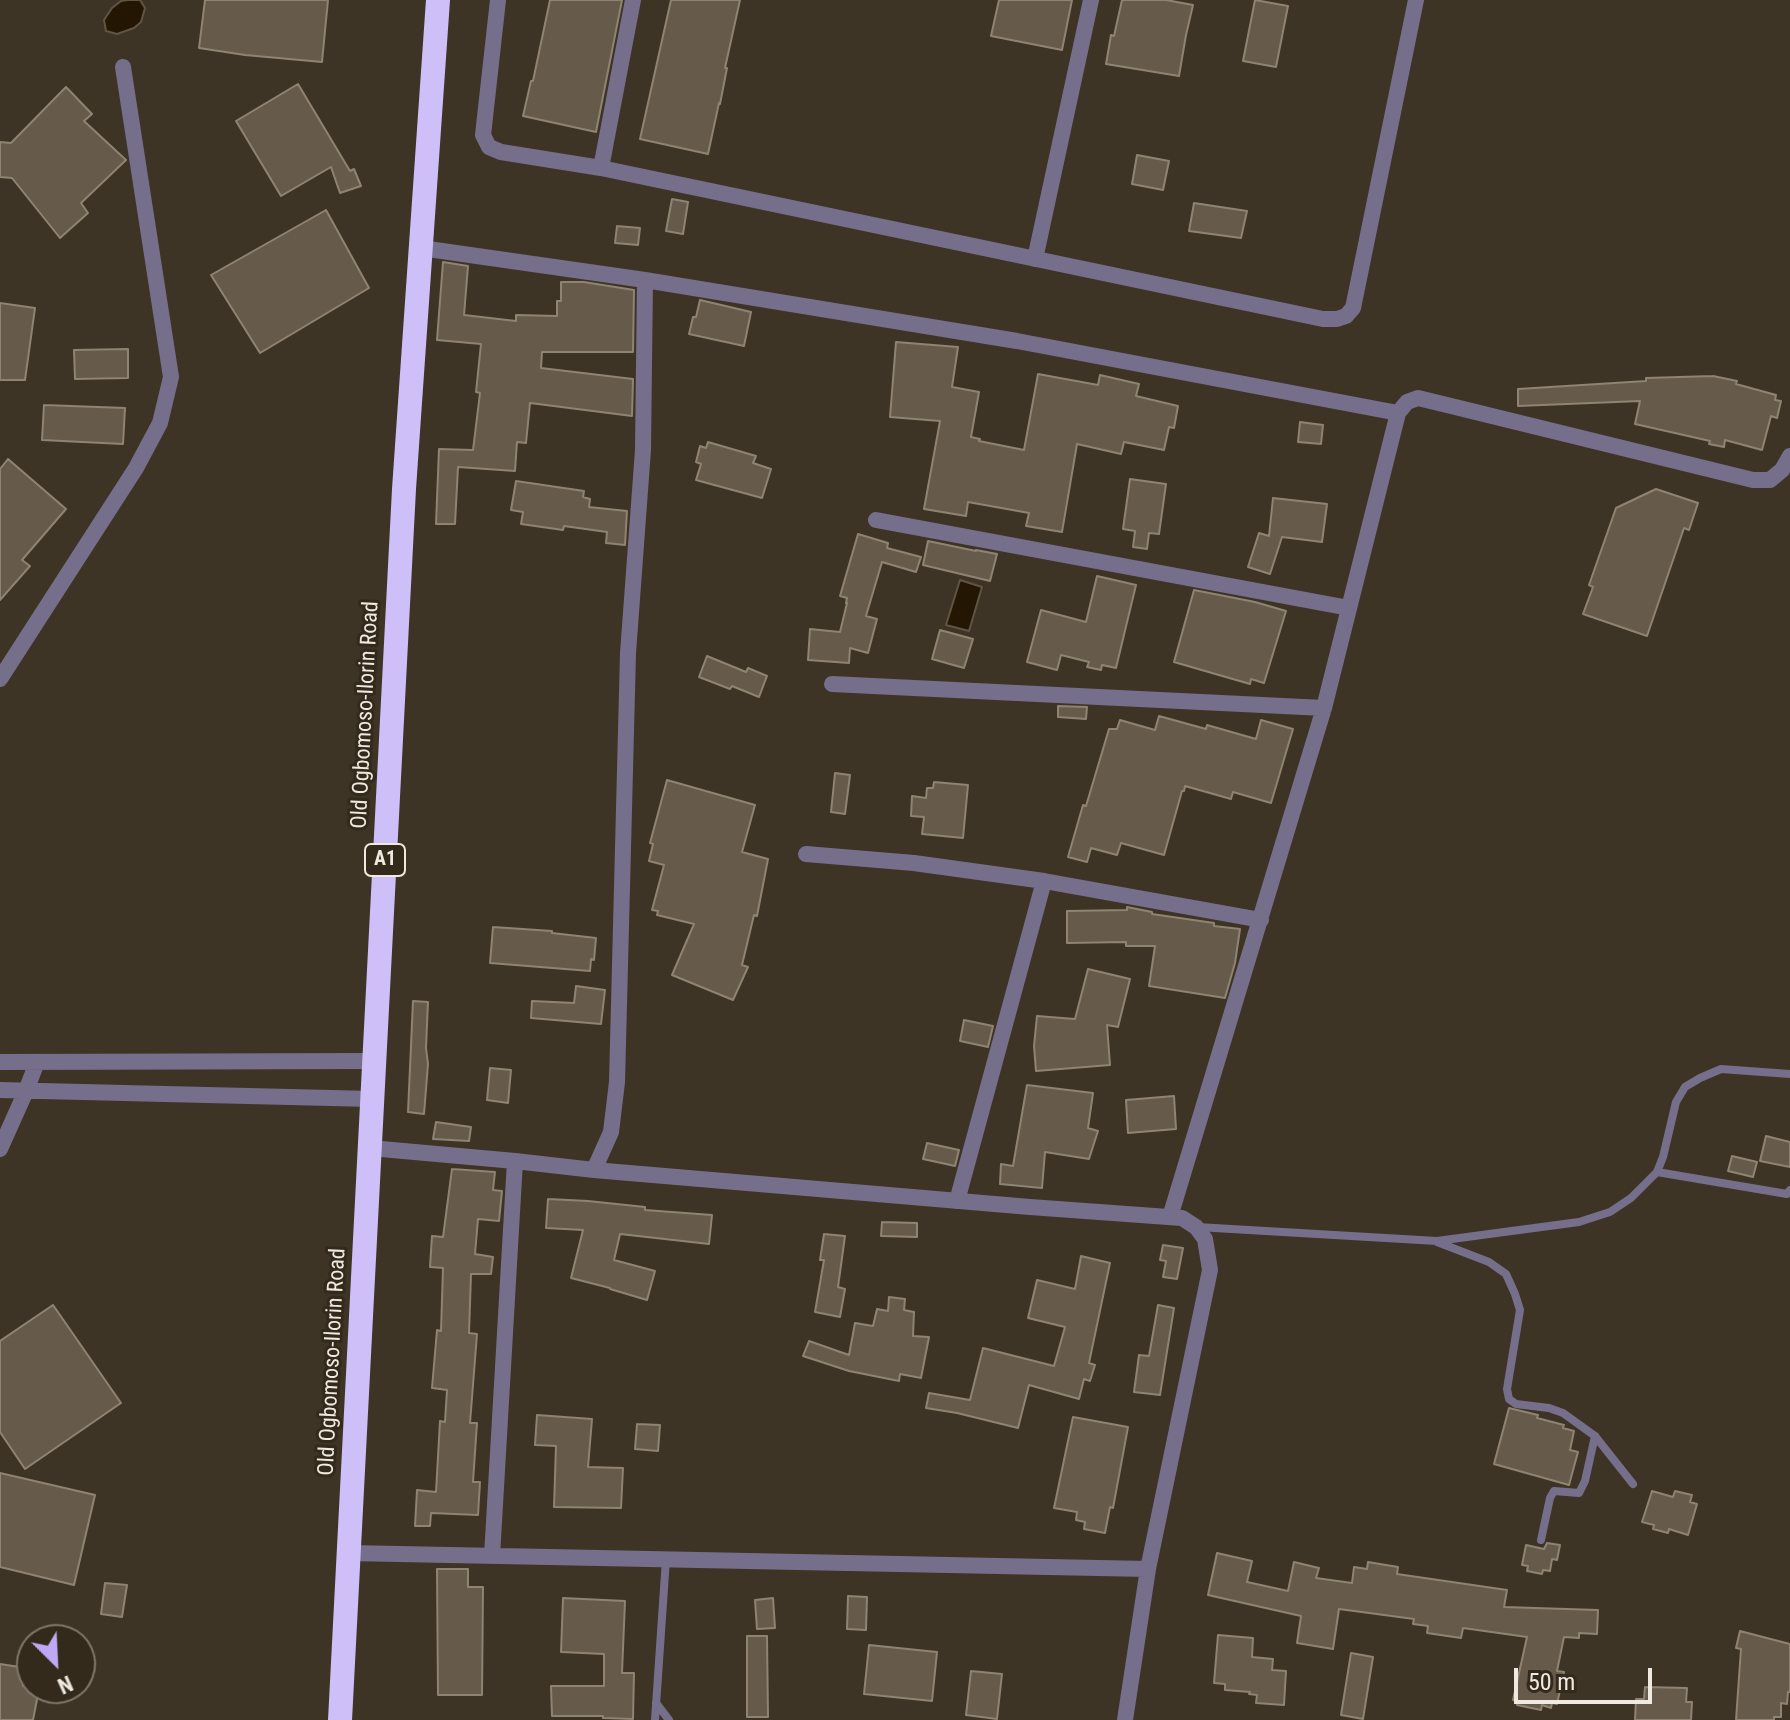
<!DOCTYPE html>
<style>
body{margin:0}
#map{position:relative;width:1790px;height:1720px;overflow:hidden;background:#3e3425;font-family:"Roboto Condensed",sans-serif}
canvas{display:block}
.north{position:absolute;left:16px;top:1624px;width:80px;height:80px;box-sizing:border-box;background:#332a1b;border:2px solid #7f766a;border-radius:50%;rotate:156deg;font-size:22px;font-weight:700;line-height:32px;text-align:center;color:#f0e9e0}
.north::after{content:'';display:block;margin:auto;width:28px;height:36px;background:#bfa9f4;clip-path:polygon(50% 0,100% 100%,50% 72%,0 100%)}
.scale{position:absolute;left:1514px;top:1668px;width:138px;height:36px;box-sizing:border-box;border:4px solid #f0e9e0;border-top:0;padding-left:10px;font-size:24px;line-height:28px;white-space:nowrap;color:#f0e9e0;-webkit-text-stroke:6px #332a1b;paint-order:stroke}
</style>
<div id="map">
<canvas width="1790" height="1720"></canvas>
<div class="north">N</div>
<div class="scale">50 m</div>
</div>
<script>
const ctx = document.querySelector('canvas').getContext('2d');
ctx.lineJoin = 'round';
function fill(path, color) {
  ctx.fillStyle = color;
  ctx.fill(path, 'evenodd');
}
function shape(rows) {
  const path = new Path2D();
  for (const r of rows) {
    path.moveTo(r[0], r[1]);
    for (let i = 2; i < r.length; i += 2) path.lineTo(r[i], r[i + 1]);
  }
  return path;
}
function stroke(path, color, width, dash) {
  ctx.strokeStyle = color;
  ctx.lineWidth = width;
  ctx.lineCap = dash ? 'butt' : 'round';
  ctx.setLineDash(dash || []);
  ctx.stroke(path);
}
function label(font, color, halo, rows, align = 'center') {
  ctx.font = font + ' "Roboto Condensed",sans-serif';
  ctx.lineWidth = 6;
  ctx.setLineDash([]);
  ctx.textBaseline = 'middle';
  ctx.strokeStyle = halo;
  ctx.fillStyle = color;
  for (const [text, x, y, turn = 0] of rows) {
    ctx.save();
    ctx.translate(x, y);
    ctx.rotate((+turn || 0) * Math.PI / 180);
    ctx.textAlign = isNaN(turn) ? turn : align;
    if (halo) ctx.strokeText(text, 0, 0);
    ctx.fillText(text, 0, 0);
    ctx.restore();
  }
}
const water = shape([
 [128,0,140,0,145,8,141,22,134,28,117,34,106,31,104,20,112,8,121,1,128,0],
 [960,580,982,587,969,631,946,625,960,580]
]);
fill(water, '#231602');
stroke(water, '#605545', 2);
const building = shape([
 [205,0,328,0,322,62,245,55,199,48,205,0],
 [550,0,622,0,596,132,523,116,531,81,533,81,550,0],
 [671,0,740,0,725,68,727,68,720,104,719,103,708,154,640,139,671,0],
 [999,0,1072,0,1062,50,991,36,999,0],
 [1122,0,1166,0,1193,5,1186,35,1179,76,1106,64,1111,35,1114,36,1122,0],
 [1255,0,1288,6,1276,67,1243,61,1255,0],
 [298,84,350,171,354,169,361,186,340,193,331,167,281,196,236,121,298,84],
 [66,87,92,114,84,121,126,160,81,203,88,213,60,238,12,178,0,177,0,142,11,143,66,87],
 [1137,155,1169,161,1163,190,1132,184,1137,155],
 [672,199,688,202,683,234,666,231,672,199],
 [1194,203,1247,211,1241,238,1189,231,1194,203],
 [326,210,369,288,260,353,211,275,326,210],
 [617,226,640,228,638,245,615,243,617,226],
 [443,262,468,266,464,315,516,321,516,315,557,316,557,301,561,301,561,282,584,282,634,290,633,352,542,352,541,368,633,379,632,416,530,403,526,443,517,442,515,471,458,467,455,524,436,524,439,449,473,450,480,393,476,392,481,344,437,340,443,262],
 [700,300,751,312,744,346,689,334,693,317,696,317,700,300],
 [0,303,35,308,25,380,0,380,0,303],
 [896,342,958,347,952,387,979,392,971,437,980,439,979,441,1024,450,1038,374,1098,385,1100,375,1139,384,1136,396,1178,406,1174,428,1169,427,1164,450,1124,442,1121,454,1077,444,1062,532,1026,526,1029,513,968,502,966,516,924,509,940,421,890,417,896,342],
 [128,349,128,378,75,379,74,350,128,349],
 [1713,376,1737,381,1736,384,1776,395,1775,400,1781,401,1777,418,1771,416,1762,450,1725,440,1724,447,1709,444,1710,441,1635,424,1640,401,1518,406,1518,389,1646,381,1646,378,1713,376],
 [44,405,125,408,123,444,42,440,44,405],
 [1300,422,1323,425,1321,444,1298,442,1300,422],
 [708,442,756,456,753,463,771,469,762,498,696,480,701,464,696,462,700,446,706,448,708,442],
 [8,459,66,509,22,560,30,566,0,600,0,469,8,459],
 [1130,479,1166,484,1159,534,1149,533,1147,549,1133,547,1135,531,1123,529,1130,479],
 [516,481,584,491,583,497,590,499,589,507,627,511,625,545,606,543,607,532,564,526,563,530,521,524,523,512,511,510,516,481],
 [1656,489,1698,503,1689,530,1684,528,1647,636,1583,614,1593,587,1589,585,1616,508,1656,489],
 [1273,498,1327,504,1322,542,1282,537,1270,574,1248,567,1259,533,1269,536,1273,498],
 [858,534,888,543,887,548,921,557,916,572,882,562,866,616,877,619,868,653,850,648,849,663,808,660,810,629,840,632,847,603,846,603,847,598,840,596,858,534],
 [928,541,976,551,976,550,997,554,990,581,923,565,928,541],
 [1097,576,1136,585,1116,668,1102,665,1101,670,1087,667,1089,662,1061,655,1057,670,1027,662,1041,610,1086,622,1097,576],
 [1194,590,1255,602,1286,611,1264,683,1251,679,1250,684,1174,662,1194,590],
 [940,630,973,639,964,668,932,659,940,630],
 [707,656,746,672,748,668,767,676,759,697,732,686,730,689,699,677,707,656],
 [1058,706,1087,707,1086,719,1058,717,1058,706],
 [1159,716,1206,729,1207,725,1256,739,1261,720,1293,729,1271,803,1233,792,1231,799,1185,786,1184,791,1182,791,1164,855,1121,843,1117,855,1091,848,1087,862,1068,857,1083,805,1086,806,1109,729,1117,729,1120,720,1155,730,1159,716],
 [835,773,850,775,845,814,831,812,835,773],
 [667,780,755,805,742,852,768,859,757,916,754,915,742,965,748,967,733,1000,672,975,694,924,657,915,658,911,652,910,664,865,649,861,653,844,650,843,667,780],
 [934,782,968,785,963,838,922,834,924,817,911,816,912,796,926,798,927,788,933,788,934,782],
 [1127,907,1152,912,1152,914,1214,923,1214,926,1240,929,1235,963,1225,998,1149,986,1155,946,1126,946,1126,942,1067,943,1067,911,1127,910,1127,907],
 [493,927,552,931,552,933,596,938,594,960,591,959,590,971,490,963,493,927],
 [1088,969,1130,979,1118,1027,1107,1025,1110,1065,1036,1071,1034,1046,1037,1016,1075,1019,1088,969],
 [576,986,605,990,601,1024,531,1018,532,1001,574,1003,576,986],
 [413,1001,428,1002,426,1048,428,1064,424,1114,408,1112,413,1001],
 [964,1020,993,1026,988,1047,960,1041,964,1020],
 [490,1068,511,1070,508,1103,487,1100,490,1068],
 [1027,1085,1093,1093,1088,1128,1098,1131,1089,1159,1045,1152,1042,1188,1000,1184,1001,1164,1013,1166,1027,1085],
 [1174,1096,1176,1129,1128,1133,1126,1100,1174,1096],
 [436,1122,471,1127,469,1141,433,1139,436,1122],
 [1766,1136,1790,1142,1790,1167,1760,1161,1766,1136],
 [927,1143,959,1150,955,1166,923,1159,927,1143],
 [1732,1156,1757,1162,1753,1177,1728,1171,1732,1156],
 [452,1169,495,1172,493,1190,502,1191,499,1221,478,1219,475,1254,493,1257,491,1274,471,1274,469,1333,477,1334,470,1423,477,1423,473,1482,480,1482,478,1515,431,1513,430,1526,415,1526,417,1490,436,1492,440,1421,445,1422,447,1390,432,1388,437,1330,441,1331,443,1268,430,1267,432,1236,443,1237,452,1169],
 [548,1199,588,1201,645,1207,645,1210,712,1215,709,1244,620,1234,614,1260,655,1271,647,1300,610,1289,610,1288,571,1278,583,1230,546,1228,548,1199],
 [882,1222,917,1223,917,1237,881,1236,882,1222],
 [824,1234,845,1236,838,1287,845,1289,840,1317,815,1312,824,1260,820,1260,824,1234],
 [1163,1245,1183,1248,1177,1279,1163,1277,1166,1261,1160,1260,1163,1245],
 [1081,1256,1110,1263,1089,1363,1095,1365,1090,1381,1084,1379,1079,1399,1029,1385,1018,1428,957,1413,926,1408,929,1393,970,1400,983,1348,1054,1366,1065,1327,1028,1318,1037,1280,1075,1289,1081,1256],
 [889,1297,905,1299,904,1310,914,1312,913,1336,929,1337,921,1378,900,1374,899,1381,849,1371,803,1356,809,1341,849,1355,855,1323,873,1326,877,1309,888,1311,889,1297],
 [53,1305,121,1403,25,1469,0,1432,0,1341,53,1305],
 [1158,1305,1174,1308,1160,1395,1134,1392,1139,1355,1149,1356,1158,1305],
 [1509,1408,1538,1415,1537,1418,1564,1425,1563,1428,1574,1431,1570,1450,1578,1452,1569,1485,1494,1464,1509,1408],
 [537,1415,592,1419,588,1467,623,1468,621,1508,554,1507,556,1446,535,1445,537,1415],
 [1073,1417,1128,1427,1113,1508,1110,1507,1105,1533,1084,1529,1085,1522,1076,1520,1077,1512,1054,1508,1073,1417],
 [637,1424,660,1425,658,1451,635,1449,637,1424],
 [0,1473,95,1495,74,1585,0,1567,0,1473],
 [1652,1491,1673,1497,1675,1491,1692,1495,1690,1502,1697,1504,1688,1535,1669,1529,1668,1533,1653,1529,1654,1525,1642,1522,1652,1491],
 [1547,1543,1560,1545,1557,1560,1552,1559,1550,1571,1543,1570,1542,1574,1527,1571,1528,1566,1522,1565,1526,1545,1544,1549,1547,1543],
 [1217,1553,1252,1561,1247,1582,1288,1591,1294,1562,1319,1568,1316,1578,1352,1583,1354,1567,1367,1569,1368,1562,1398,1567,1397,1574,1507,1590,1504,1607,1598,1610,1597,1634,1579,1633,1579,1638,1564,1637,1557,1671,1564,1672,1557,1704,1552,1703,1551,1708,1542,1705,1541,1710,1517,1705,1518,1701,1513,1700,1527,1637,1463,1628,1461,1638,1427,1633,1428,1626,1413,1624,1414,1619,1339,1609,1333,1649,1297,1643,1301,1616,1208,1595,1217,1553],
 [437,1569,468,1569,468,1587,483,1587,482,1695,438,1695,437,1569],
 [105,1583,127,1585,122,1617,101,1614,105,1583],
 [848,1596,867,1597,866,1630,847,1629,848,1596],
 [563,1598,625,1601,622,1673,634,1673,633,1719,603,1718,603,1716,552,1716,551,1686,604,1686,604,1654,561,1652,563,1598],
 [773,1598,775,1628,757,1629,755,1600,773,1598],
 [1740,1631,1790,1644,1790,1692,1788,1692,1787,1704,1781,1703,1781,1717,1774,1717,1774,1720,1736,1720,1741,1649,1736,1648,1740,1631],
 [1218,1635,1253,1638,1252,1657,1273,1659,1272,1670,1286,1671,1284,1705,1256,1703,1257,1695,1249,1694,1250,1692,1225,1690,1225,1684,1214,1683,1218,1635],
 [747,1636,767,1636,768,1717,747,1717,747,1636],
 [869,1645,937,1652,932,1701,864,1694,869,1645],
 [1351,1653,1373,1657,1363,1719,1341,1715,1351,1653],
 [0,1664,26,1668,23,1686,39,1689,33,1720,0,1720,0,1664],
 [971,1671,1002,1674,997,1719,966,1715,971,1671],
 [1645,1687,1687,1688,1686,1702,1692,1702,1691,1720,1635,1720,1636,1699,1644,1699,1645,1687]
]);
fill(building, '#665b4b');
stroke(building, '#8f8372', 2);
stroke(shape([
 [1657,1172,1787,1194,1790,1190],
 [1197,1227,1437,1241,1579,1222,1610,1212,1631,1198,1657,1172,1663,1157,1676,1102,1685,1087,1700,1078,1721,1069,1790,1074],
 [1437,1242,1489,1262,1506,1274,1515,1294,1520,1310,1507,1389,1509,1399,1516,1404,1549,1408,1563,1413,1595,1436,1633,1484],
 [1541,1540,1550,1498,1554,1491,1579,1493,1585,1481,1595,1436],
 [656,1703,669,1720],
 [655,1720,666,1559]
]), '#766f8c', 8);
stroke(shape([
 [498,0,483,135,489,147,501,152,601,168,1323,319,1337,319,1346,316,1353,308,1416,0],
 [601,168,633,0],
 [421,248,645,280,1017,341,1398,413],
 [1035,259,1091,0],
 [876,520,1349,608],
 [0,679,136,468,160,423,171,377,123,67],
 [832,684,1324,708],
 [806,854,914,863,1044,881,1261,920],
 [0,1062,374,1061],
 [0,1090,372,1099],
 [370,1148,515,1161,594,1170,1030,1207,1182,1218,1196,1227,1205,1239,1210,1270,1148,1569,1125,1720],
 [0,1149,26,1091,37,1062],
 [594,1170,611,1132,617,1082,628,653,643,450,645,280],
 [957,1201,1044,881],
 [1170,1217,1324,708,1398,413,1407,402,1418,398,1447,405,1753,480,1770,480,1782,470,1790,456],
 [349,1553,1148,1569],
 [492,1556,515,1161]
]), '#766f8c', 16);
stroke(shape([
 [340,1720,404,489,438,0]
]), '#cfbff8', 24);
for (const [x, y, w] of [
 [385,860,40]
]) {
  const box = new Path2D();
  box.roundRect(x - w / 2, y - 16, w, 32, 6);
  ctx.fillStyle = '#332a1b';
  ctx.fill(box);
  stroke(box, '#f0e9e0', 2);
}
label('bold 20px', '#f0e9e0', null, [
 ["A1",385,860]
]);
label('22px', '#f0e9e0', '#332a1b', [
 ["Old Ogbomoso-Ilorin Road",366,715,-87],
 ["Old Ogbomoso-Ilorin Road",333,1362,-87]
]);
</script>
